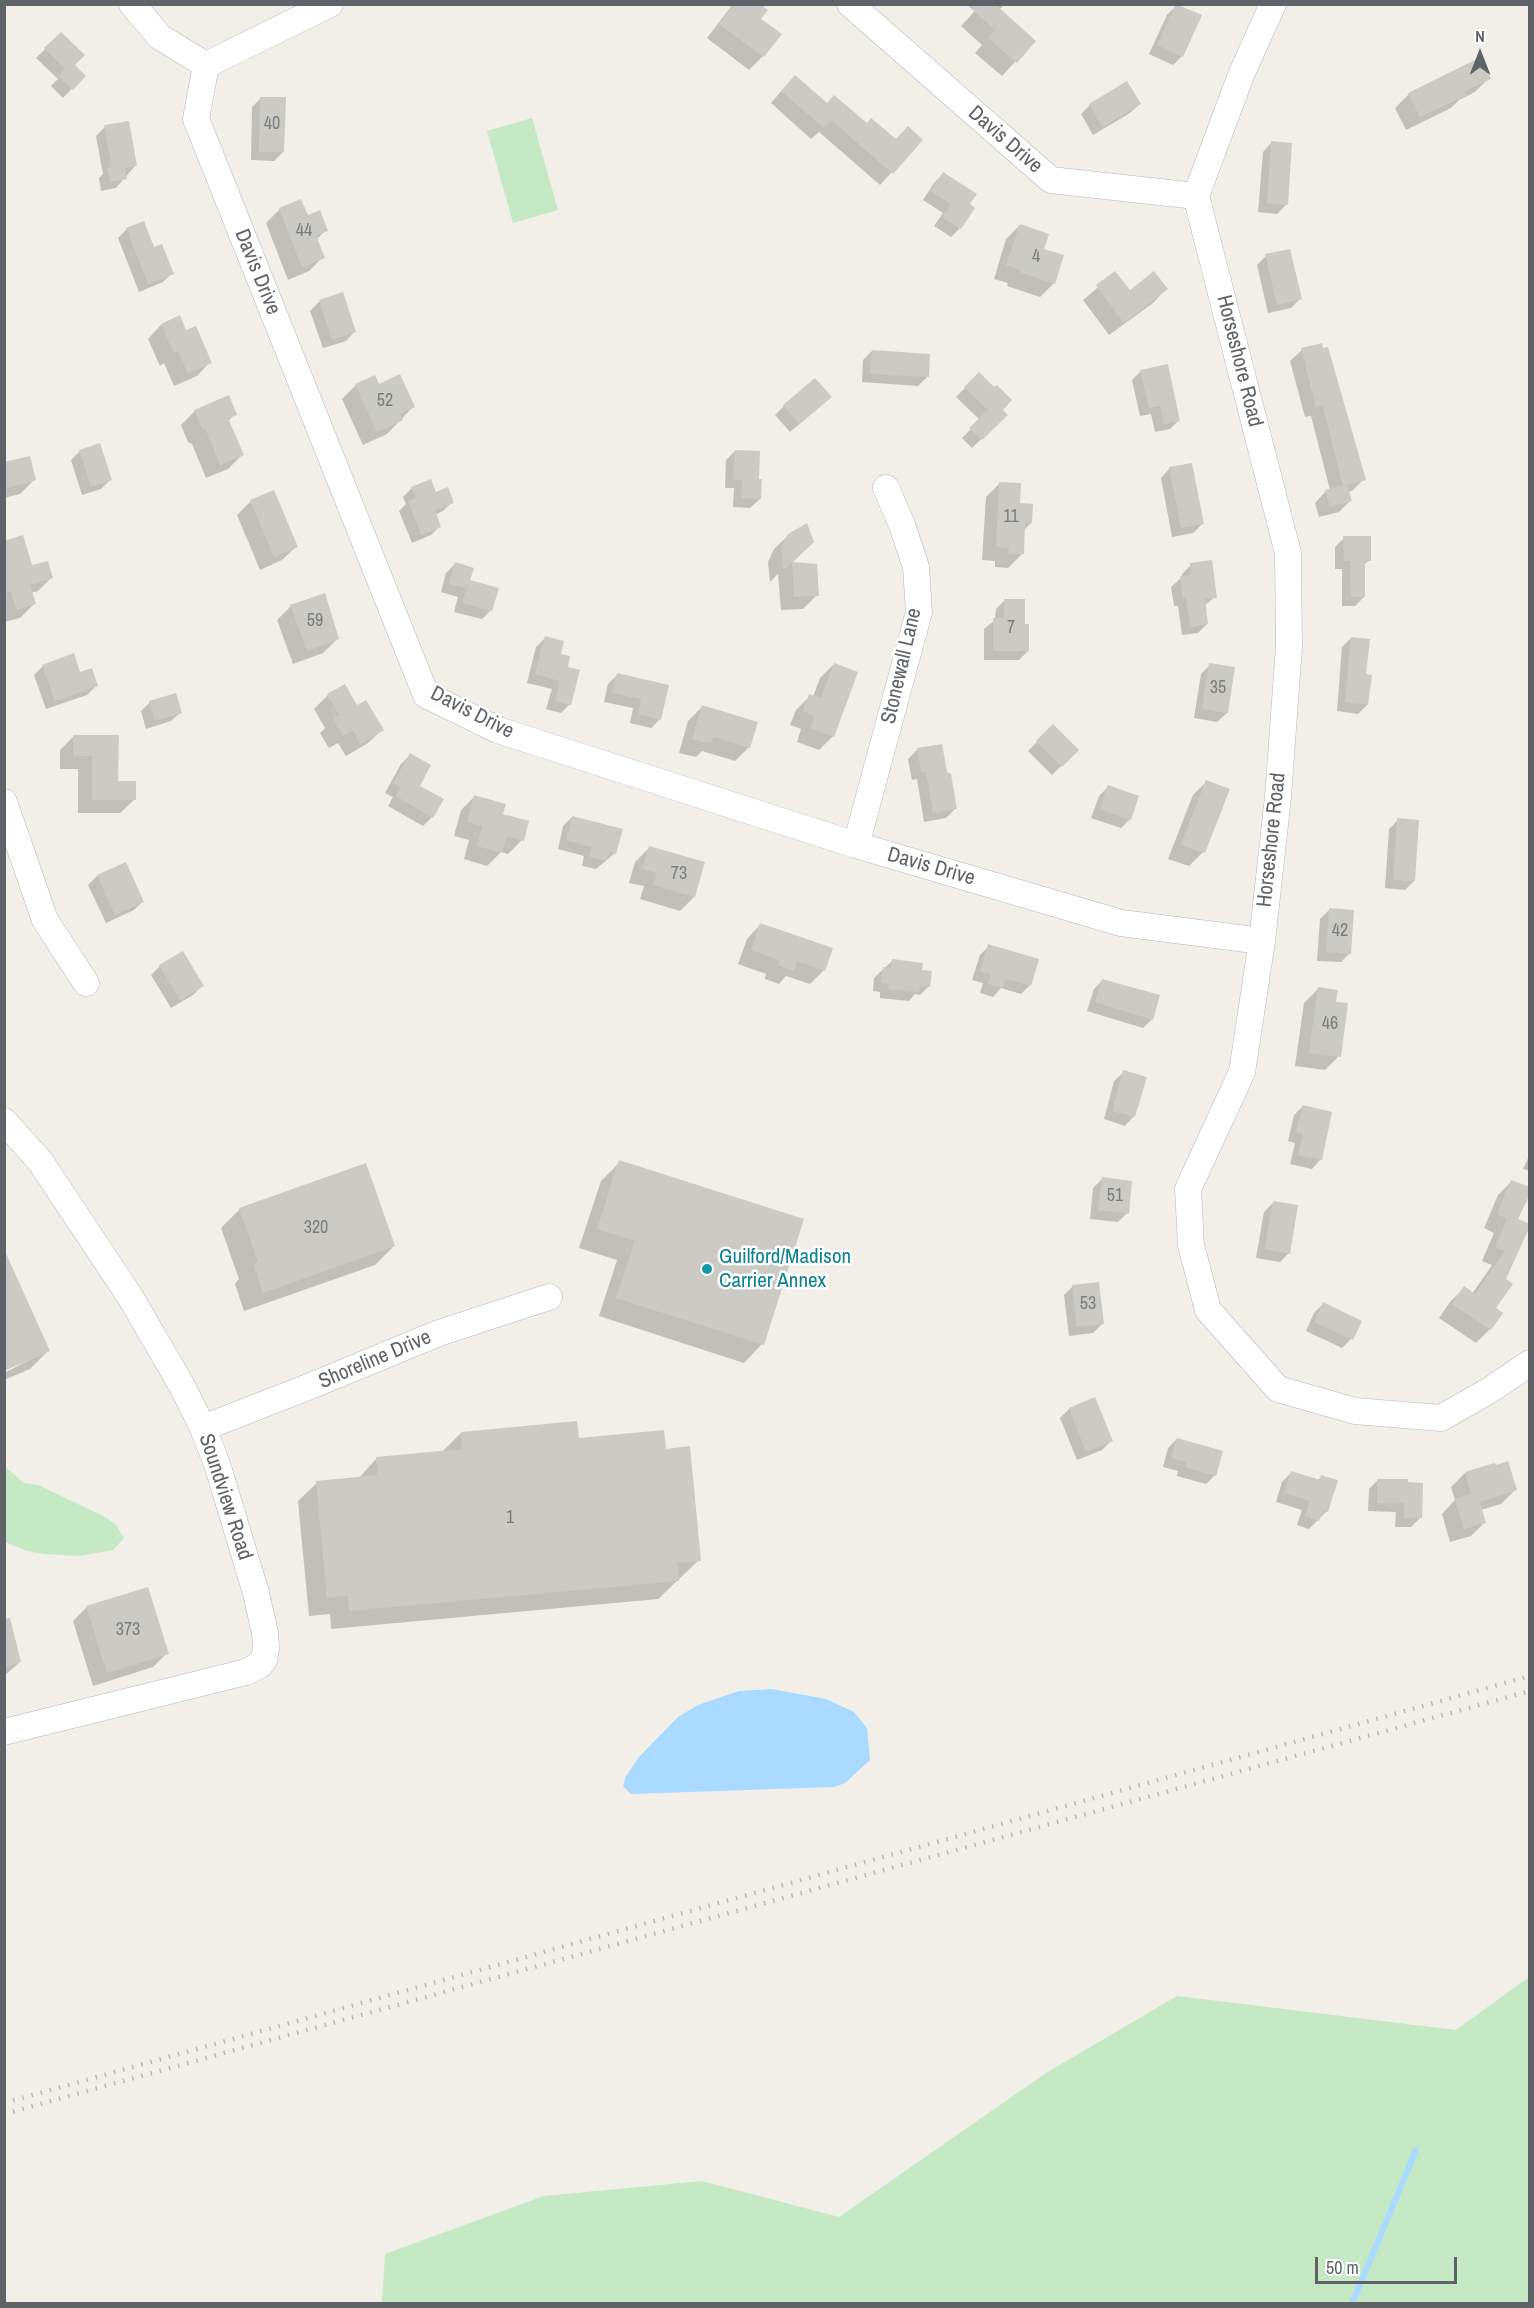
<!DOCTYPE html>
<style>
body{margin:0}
#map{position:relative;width:1534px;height:2308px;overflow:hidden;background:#f1efe8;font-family:"Archivo Narrow",sans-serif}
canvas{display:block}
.frame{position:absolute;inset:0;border:6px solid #5f6368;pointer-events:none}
.north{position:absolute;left:1450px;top:24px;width:60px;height:60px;-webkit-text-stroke:4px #fff;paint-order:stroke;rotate:0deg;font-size:16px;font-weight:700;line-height:24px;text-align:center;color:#5f6368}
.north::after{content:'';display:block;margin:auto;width:21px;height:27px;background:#5f6368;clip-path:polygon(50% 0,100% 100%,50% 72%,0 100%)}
.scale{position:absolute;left:1315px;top:2257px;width:142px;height:27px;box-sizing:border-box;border:3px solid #5f6368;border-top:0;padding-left:8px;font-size:18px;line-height:21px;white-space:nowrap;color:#5f6368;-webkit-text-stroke:4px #fff;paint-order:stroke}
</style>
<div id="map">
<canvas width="1534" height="2308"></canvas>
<div class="frame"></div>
<div class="north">N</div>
<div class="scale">50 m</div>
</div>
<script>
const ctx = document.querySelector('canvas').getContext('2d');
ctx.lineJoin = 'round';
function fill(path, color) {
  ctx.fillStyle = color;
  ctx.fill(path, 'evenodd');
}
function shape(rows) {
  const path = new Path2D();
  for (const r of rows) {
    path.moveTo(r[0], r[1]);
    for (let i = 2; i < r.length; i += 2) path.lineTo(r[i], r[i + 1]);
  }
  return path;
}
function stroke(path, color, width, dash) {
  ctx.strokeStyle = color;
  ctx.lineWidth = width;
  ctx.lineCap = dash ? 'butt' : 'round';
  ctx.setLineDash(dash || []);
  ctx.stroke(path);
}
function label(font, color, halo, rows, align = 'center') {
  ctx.font = font + ' "Archivo Narrow",sans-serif';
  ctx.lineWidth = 5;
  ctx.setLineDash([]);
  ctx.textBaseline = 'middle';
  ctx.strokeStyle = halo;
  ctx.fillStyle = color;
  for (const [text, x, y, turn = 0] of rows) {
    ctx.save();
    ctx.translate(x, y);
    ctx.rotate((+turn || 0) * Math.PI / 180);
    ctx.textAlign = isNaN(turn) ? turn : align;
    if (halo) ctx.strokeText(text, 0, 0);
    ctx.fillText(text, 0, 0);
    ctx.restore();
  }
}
fill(shape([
 [532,118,558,210,513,223,487,131],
 [4,1466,24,1483,38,1485,105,1517,116,1525,124,1538,113,1550,80,1556,44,1554,27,1551,5,1542],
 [1529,1977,1529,2303,382,2303,385,2254,544,2196,702,2181,839,2217,1046,2073,1177,1996,1456,2030]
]), '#c5e8c5');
fill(shape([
 [771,1689,826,1699,854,1712,867,1728,870,1760,845,1783,834,1787,631,1794,623,1786,626,1776,639,1757,678,1717,698,1705,739,1691]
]), '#aadaff');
fill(shape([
 [733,4,757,4,763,56,749,70,707,38],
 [981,4,1001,4,1003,6,999,10,1034,41,1002,76,975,53,982,45,961,26],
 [1176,6,1182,56,1173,65,1149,54,1167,15],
 [61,34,73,65,84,76,63,98,51,86,58,79,36,58],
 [1489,78,1475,92,1459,100,1451,108,1406,130,1395,108,1409,94],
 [783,89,826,105,895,141,921,140,880,185,819,132,811,139,771,103],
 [261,98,283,152,274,161,251,160,252,107],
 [1139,104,1130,113,1093,135,1081,114,1090,105],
 [105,127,135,166,116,188,101,191,99,178,103,174,96,136],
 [1272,142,1286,205,1277,214,1258,212,1263,152],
 [943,174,968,205,960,228,951,237,934,226,943,213,923,200,934,183],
 [280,209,326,230,316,240,323,257,309,271,288,280,266,223],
 [1020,225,1042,250,1054,283,1040,297,1007,286,1008,283,994,279,1006,239],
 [127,229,153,249,172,273,163,282,139,292,118,238],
 [1266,256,1300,299,1291,308,1268,313,1257,265],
 [1115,273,1129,292,1166,289,1153,303,1109,335,1083,300],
 [342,294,355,331,346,341,323,348,310,311,319,302],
 [161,325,186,332,210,362,197,376,174,386,164,363,160,366,148,339],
 [1302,350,1322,350,1364,479,1352,491,1348,492,1350,501,1339,512,1319,517,1315,503,1326,491,1330,490,1311,416,1305,417,1290,361],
 [872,351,927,377,918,386,862,382,863,360],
 [1141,371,1179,420,1170,429,1155,432,1151,414,1140,416,1132,380],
 [979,374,1006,415,972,448,962,438,980,420,956,397],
 [356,385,413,407,387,434,363,445,342,399],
 [784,406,821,406,790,432,775,415],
 [195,411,235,414,228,421,242,455,228,469,206,478,192,444,188,442,181,425],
 [80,451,110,480,101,489,82,495,71,460],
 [735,451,757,480,760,499,750,508,733,507,734,488,725,488,726,460],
 [4,464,34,480,20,494,4,498],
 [1170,468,1202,524,1193,533,1172,537,1161,478],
 [1000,483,1031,523,1024,530,1022,554,1008,568,995,567,995,561,982,560,986,497],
 [412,488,435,494,452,502,443,511,435,515,440,526,431,535,412,543,399,511,406,504,403,497],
 [251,501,296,547,282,560,260,570,237,515],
 [789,535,799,556,791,563,815,565,817,595,803,609,781,610,778,574,770,582,768,562,774,549],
 [1344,538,1369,560,1364,565,1364,597,1355,606,1342,606,1342,569,1335,569,1335,547],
 [4,543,31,567,52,577,38,591,31,593,34,604,20,618,4,622],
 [455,564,491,610,482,619,454,612,458,597,441,592,446,573],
 [1191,565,1215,597,1204,606,1207,624,1198,633,1182,635,1178,606,1174,606,1171,587,1182,577,1182,574],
 [1005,600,1023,625,1028,651,1019,660,984,660,984,629,995,620,996,609],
 [291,606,337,639,323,653,293,664,277,620],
 [545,638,559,655,566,669,570,704,561,713,546,709,552,689,527,683,536,647],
 [1351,638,1364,675,1367,705,1358,714,1337,711,1342,647],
 [834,664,833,736,819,750,797,742,801,729,790,725,796,710,810,696,813,697,820,678],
 [1210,665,1227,713,1217,722,1194,718,1201,674],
 [43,666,80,674,96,686,87,695,46,709,34,675],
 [617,675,667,686,660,719,651,728,630,723,633,708,604,702,608,684],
 [328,695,356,707,382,730,368,743,346,756,338,743,329,748,320,733,325,728,314,709],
 [150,702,181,712,171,721,146,729,141,711],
 [702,707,749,747,735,761,702,751,696,757,679,753,688,721],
 [1053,726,1077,750,1052,775,1028,751],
 [74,736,134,800,120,813,78,813,78,769,60,769,60,750],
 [917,750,955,809,946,818,924,822,917,779,912,780,908,759],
 [410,755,418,786,432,817,423,826,388,806,393,797,385,793,401,764],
 [1206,782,1203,852,1189,866,1168,859,1193,795],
 [1108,787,1130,819,1121,828,1091,818,1099,796],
 [475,796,501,815,522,840,508,854,501,852,487,866,464,859,469,840,454,836,461,810],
 [572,817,615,853,596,869,582,866,584,856,558,849,563,826],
 [1398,820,1414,881,1405,890,1385,888,1389,829],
 [649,848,694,897,680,911,640,899,644,886,629,883,635,862],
 [125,864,143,901,134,910,106,923,88,885,97,876],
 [1329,910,1350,953,1341,962,1317,961,1320,919],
 [760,925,824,970,810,984,786,976,779,984,765,979,766,974,738,964,747,939],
 [989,946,1030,985,1021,994,1001,988,993,997,980,993,983,983,972,980,980,955],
 [892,961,920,971,929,986,920,995,915,994,909,1001,880,998,880,992,873,991,874,978],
 [160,966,202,986,193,995,171,1008,151,975],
 [1103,980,1152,1019,1143,1028,1087,1011,1094,989],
 [1318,989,1334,1003,1339,1056,1325,1070,1295,1066,1304,1003],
 [1124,1072,1134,1116,1125,1126,1104,1119,1114,1081],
 [1303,1106,1321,1159,1312,1169,1290,1164,1295,1143,1288,1141,1294,1115],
 [1530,1154,1530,1171,1523,1169],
 [620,1162,762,1344,744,1363,599,1316,617,1260,579,1248,601,1181],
 [1102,1179,1127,1213,1118,1222,1090,1219,1093,1188],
 [1512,1181,1517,1220,1490,1329,1476,1343,1439,1318,1450,1302,1464,1288,1472,1294,1492,1265,1482,1261,1494,1233,1484,1228,1498,1195],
 [1273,1203,1289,1253,1280,1262,1256,1258,1264,1212],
 [240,1209,394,1246,375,1265,244,1311,235,1284,239,1279,221,1228],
 [1073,1286,1102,1324,1093,1333,1069,1336,1064,1295],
 [1323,1304,1360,1322,1351,1339,1342,1348,1306,1331,1314,1313],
 [49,1350,30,1369,4,1380,4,1373],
 [1095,1399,1111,1441,1102,1450,1077,1460,1060,1418,1069,1409],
 [461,1433,577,1440,664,1450,699,1560,658,1599,331,1629,330,1614,309,1616,298,1501,317,1483,358,1479,377,1458,442,1452],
 [1177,1439,1215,1475,1206,1484,1177,1476,1178,1471,1163,1467,1168,1448],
 [1291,1473,1317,1481,1321,1477,1327,1511,1309,1529,1297,1525,1302,1510,1276,1502,1282,1482],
 [1465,1473,1515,1490,1501,1504,1481,1510,1485,1522,1471,1536,1450,1542,1442,1514,1455,1500,1451,1487],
 [1378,1480,1407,1481,1420,1518,1411,1527,1395,1527,1396,1512,1368,1511,1369,1489],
 [87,1607,167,1653,153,1667,93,1686,73,1621],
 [4,1623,20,1662,4,1676]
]), '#0003');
stroke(shape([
 [1352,2304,1416,2150]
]), '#aadaff', 6);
fill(shape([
 [734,4,760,4,768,10,761,19,782,34,764,57,719,24],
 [966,4,995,4,1036,41,1017,63,988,38,995,30],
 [1176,4,1202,15,1183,57,1157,45],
 [61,32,85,55,75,65,86,76,73,90,59,76,65,69,44,48],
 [1481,57,1491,79,1465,91,1467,95,1420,117,1408,93],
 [795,75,827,103,834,95,867,123,871,118,896,139,908,126,923,140,893,174,831,120,824,128,781,91],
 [1127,81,1141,104,1103,127,1089,104],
 [260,97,286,97,284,152,259,152],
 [129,121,137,166,125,168,127,179,110,182,107,168,112,167,104,125],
 [1271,141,1292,143,1288,205,1267,203],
 [943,172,977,194,970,204,975,208,961,229,942,217,951,204,931,191],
 [301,199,308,215,320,210,328,231,316,235,325,258,302,267,279,208],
 [144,221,154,247,162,244,174,274,148,284,126,228],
 [1020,224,1049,234,1044,249,1064,255,1055,284,1020,272,1021,270,1006,265],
 [1290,249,1302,299,1277,305,1265,254],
 [1115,271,1130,290,1154,271,1168,289,1124,323,1096,285],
 [343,292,356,332,332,340,319,300],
 [180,315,186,330,196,326,212,363,188,373,178,351,174,353,161,324],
 [1322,343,1323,348,1328,347,1366,480,1347,485,1352,501,1330,507,1325,490,1343,485,1323,405,1316,407,1301,348],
 [872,350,930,354,929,377,870,374],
 [1168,364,1180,421,1164,424,1160,406,1149,408,1140,370],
 [979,372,994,387,997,385,1012,400,1003,410,1008,415,982,440,969,428,988,410,964,387],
 [400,374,415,407,400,414,403,420,377,432,355,384,375,375,379,384],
 [815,378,832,397,799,424,783,405],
 [229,395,237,415,228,418,244,455,220,465,206,430,202,428,194,410],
 [100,443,112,480,91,487,79,450],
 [735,450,760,451,759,479,762,479,761,499,741,498,742,480,733,479],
 [30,456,36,480,4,489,4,462],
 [1192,463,1204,524,1181,528,1169,467],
 [431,479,436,492,448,487,454,503,435,510,441,527,421,535,408,501,416,498,411,487],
 [999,482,1021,483,1020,503,1033,504,1032,523,1025,523,1024,554,1008,554,1009,548,996,547],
 [274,490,298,547,274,557,250,500],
 [807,523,814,542,793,562,817,564,819,596,794,597,792,562,784,570,781,547,788,534],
 [23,535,32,565,48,561,53,578,30,585,36,604,17,610,11,591,4,593,4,541],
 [1343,536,1371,536,1371,561,1365,561,1365,597,1351,597,1350,561,1344,561],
 [1212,560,1217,598,1205,599,1208,624,1191,627,1186,597,1183,598,1180,576,1191,575,1190,563],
 [455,562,474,568,470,580,499,588,492,611,462,603,467,588,449,584],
 [325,593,339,639,307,651,290,605],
 [1004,599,1025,599,1025,624,1029,624,1029,651,993,651,993,618,1004,618],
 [545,636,564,641,561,654,570,656,568,667,580,670,571,705,555,701,560,681,535,674],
 [1351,637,1370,639,1366,674,1372,675,1368,705,1345,702],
 [74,653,80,672,92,668,98,686,55,701,42,665],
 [834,663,858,672,834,737,810,728,814,716,803,711,809,694,821,698],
 [1209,663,1235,667,1228,713,1202,709],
 [617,673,669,685,661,720,638,714,641,699,612,693],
 [345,684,357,705,366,700,384,730,360,744,353,730,343,736,333,718,339,715,327,694],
 [176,693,182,713,155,721,149,701],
 [702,705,758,722,750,748,713,737,711,744,692,739],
 [1053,724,1079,750,1062,767,1036,741],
 [73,735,119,735,118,781,136,781,136,800,92,800,92,756,73,756],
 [942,744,947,772,951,774,957,809,933,813,926,771,921,772,917,748],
 [410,753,431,765,420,786,444,799,433,818,396,796,401,788,393,783],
 [1206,780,1230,789,1205,853,1181,845],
 [1108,785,1139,796,1131,820,1100,809],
 [474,795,506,804,503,814,529,821,524,841,507,836,502,853,477,846,482,826,467,822],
 [572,816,623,829,616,854,609,851,606,861,590,857,592,847,566,840],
 [1397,818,1419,820,1415,881,1393,880],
 [649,846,705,862,695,897,653,885,657,873,642,869],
 [126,862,144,902,115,915,97,875],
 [1329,908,1354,910,1351,954,1326,952],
 [760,923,833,948,825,971,797,961,794,971,778,965,779,960,751,950],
 [988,944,1039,959,1031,986,1006,979,1003,988,988,984,991,974,980,971],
 [183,951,204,986,180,1000,159,965],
 [892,959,923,963,922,970,932,971,930,987,920,986,919,992,888,989,889,984,881,983,883,967,891,968],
 [1102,979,1160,995,1153,1020,1095,1002],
 [1318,987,1338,990,1336,1002,1348,1003,1341,1057,1309,1053],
 [1123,1070,1147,1077,1135,1117,1112,1111],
 [1303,1105,1332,1112,1322,1160,1298,1155,1303,1134,1296,1132],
 [619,1160,804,1219,764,1345,616,1298,635,1241,597,1229],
 [366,1163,395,1246,263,1293,253,1264,258,1262,239,1208],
 [1102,1177,1132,1181,1129,1214,1098,1210],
 [1511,1180,1530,1187,1530,1194,1518,1219,1530,1224,1530,1226,1506,1279,1513,1284,1496,1308,1503,1313,1491,1330,1452,1304,1464,1286,1475,1294,1505,1251,1495,1247,1507,1219,1497,1214],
 [1273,1201,1298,1205,1290,1254,1265,1249],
 [4,1249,50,1351,4,1371],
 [1099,1282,1104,1324,1077,1327,1072,1285],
 [1323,1302,1362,1321,1353,1340,1314,1322],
 [1095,1397,1113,1441,1086,1452,1069,1408],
 [577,1421,579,1438,664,1430,666,1449,690,1446,701,1561,677,1563,679,1581,349,1611,348,1596,327,1598,316,1481,378,1475,376,1457,462,1449,461,1432],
 [1177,1438,1223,1451,1216,1476,1185,1467,1186,1462,1171,1458],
 [1508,1461,1517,1490,1480,1502,1486,1523,1464,1529,1455,1499,1471,1494,1465,1472,1494,1463,1497,1465],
 [1291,1471,1320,1480,1321,1475,1338,1480,1328,1512,1323,1510,1319,1521,1305,1516,1310,1501,1284,1493],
 [1377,1479,1408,1479,1408,1482,1423,1483,1422,1518,1404,1518,1404,1503,1377,1503],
 [148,1587,169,1654,107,1673,86,1606],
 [10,1618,21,1662,4,1667,4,1619]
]), '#cccac5');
const minor = shape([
 [132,4,160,37,206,65],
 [330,4,206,65,196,119,426,695,498,730,856,845,1121,923,1262,941],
 [850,4,1051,180,1196,196],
 [1273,4,1241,75,1196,196,1288,553,1289,646,1278,797,1262,941,1242,1072,1188,1189,1191,1245,1208,1310,1278,1389,1355,1411,1441,1418,1490,1390,1530,1363],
 [4,802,45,920,86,983],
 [856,845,919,612,916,567,902,525,886,488],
 [4,1121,40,1161,131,1298,182,1386,203,1428,218,1467,256,1593,265,1633,266,1648,264,1660,260,1665,246,1672,4,1732],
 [203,1428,308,1387,439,1333,549,1297]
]);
stroke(minor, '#b5b8bc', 27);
stroke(minor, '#fff', 26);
stroke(shape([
 [4,2103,1530,1676],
 [4,2114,1530,1691]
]), '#b6b7b8', 4.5, [1.5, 8]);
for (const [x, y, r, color] of [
 [707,1269,6,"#0f9aa8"]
]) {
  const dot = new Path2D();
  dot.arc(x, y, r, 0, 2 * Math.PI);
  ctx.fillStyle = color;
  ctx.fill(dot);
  stroke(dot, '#fff', 2);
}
label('18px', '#7a7d7f', null, [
 ["40",272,124],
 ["44",304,231],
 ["4",1036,257],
 ["52",385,401],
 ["11",1011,517],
 ["59",315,621],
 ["7",1011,628],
 ["35",1218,688],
 ["73",679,874],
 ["42",1340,931],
 ["46",1330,1024],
 ["51",1115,1196],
 ["320",316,1228],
 ["53",1088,1304],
 ["1",510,1518],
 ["373",128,1630]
]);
label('21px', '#5f6368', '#fff', [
 ["Davis Drive",1005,140,41],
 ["Davis Drive",257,272,68],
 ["Horseshore Road",1239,361,76],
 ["Stonewall Lane",902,666,-77],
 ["Davis Drive",472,713,27],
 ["Horseshore Road",1272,840,-84],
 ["Davis Drive",931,867,16],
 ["Shoreline Drive",375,1360,-23],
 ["Soundview Road",225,1497,72]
]);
label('21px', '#0d838f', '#fff', [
 ["Guilford/Madison",719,1257],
 ["Carrier Annex",719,1281]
], 'left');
</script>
